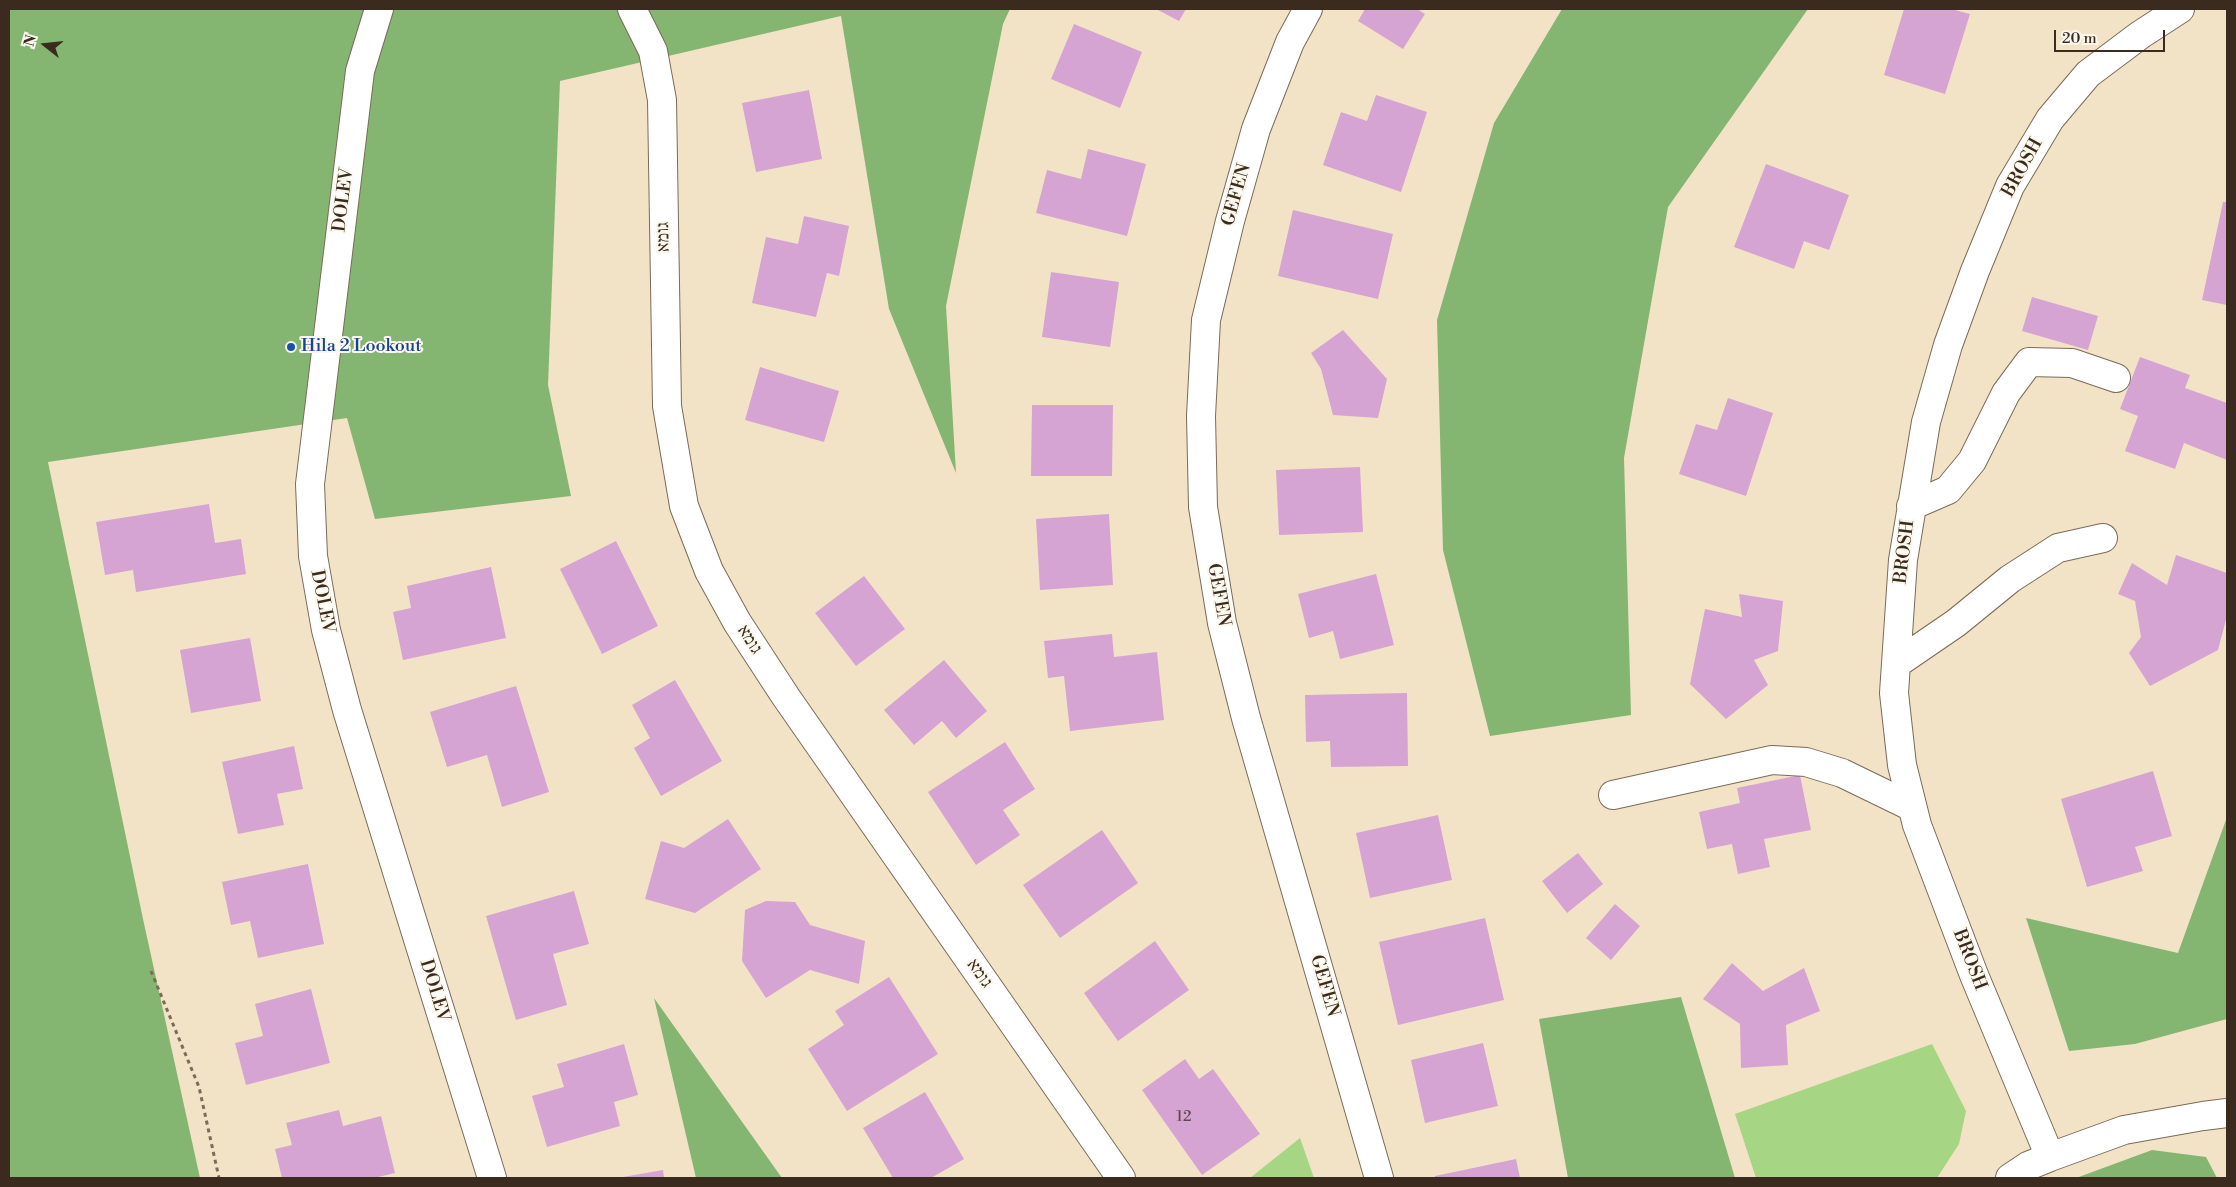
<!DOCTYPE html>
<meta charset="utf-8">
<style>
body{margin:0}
#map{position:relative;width:2236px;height:1187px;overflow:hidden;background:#f2e3c7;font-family:"Libre Bodoni",serif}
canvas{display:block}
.frame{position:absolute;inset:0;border:10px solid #3b2a1e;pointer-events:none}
.north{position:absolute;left:20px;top:20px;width:50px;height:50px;-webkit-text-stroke:4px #fbf7ec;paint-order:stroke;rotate:286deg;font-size:14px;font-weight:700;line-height:20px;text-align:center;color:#3b2a1e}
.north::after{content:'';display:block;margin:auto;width:18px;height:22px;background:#3b2a1e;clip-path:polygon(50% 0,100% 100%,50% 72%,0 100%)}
.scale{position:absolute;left:2054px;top:30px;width:111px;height:22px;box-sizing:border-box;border:2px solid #3b2a1e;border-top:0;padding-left:6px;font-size:15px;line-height:18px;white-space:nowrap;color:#3b2a1e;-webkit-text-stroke:4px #fbf7ec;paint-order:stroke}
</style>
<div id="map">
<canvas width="2236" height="1187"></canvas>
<div class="frame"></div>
<div class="north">N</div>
<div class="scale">20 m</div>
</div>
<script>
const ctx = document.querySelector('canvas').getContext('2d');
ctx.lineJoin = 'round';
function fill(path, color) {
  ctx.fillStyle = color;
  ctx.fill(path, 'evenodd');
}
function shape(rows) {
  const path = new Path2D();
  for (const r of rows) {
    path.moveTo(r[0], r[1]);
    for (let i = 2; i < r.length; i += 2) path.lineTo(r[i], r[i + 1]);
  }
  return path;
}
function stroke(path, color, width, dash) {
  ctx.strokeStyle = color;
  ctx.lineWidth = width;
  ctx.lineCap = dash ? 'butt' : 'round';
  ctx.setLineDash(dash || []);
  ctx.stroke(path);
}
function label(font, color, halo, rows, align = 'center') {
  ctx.font = font + ' "Libre Bodoni","Frank Ruhl Libre",serif';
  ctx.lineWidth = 4;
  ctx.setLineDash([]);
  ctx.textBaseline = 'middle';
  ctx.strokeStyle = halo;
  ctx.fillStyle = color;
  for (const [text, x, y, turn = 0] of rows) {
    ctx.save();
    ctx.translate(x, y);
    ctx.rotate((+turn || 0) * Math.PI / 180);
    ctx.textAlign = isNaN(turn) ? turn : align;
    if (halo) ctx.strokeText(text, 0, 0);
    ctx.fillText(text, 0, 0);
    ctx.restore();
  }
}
fill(shape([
 [1932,1044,1966,1111,1959,1144,1937,1178,1756,1178,1735,1114],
 [1300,1138,1314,1178,1250,1178]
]), '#a6d584');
fill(shape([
 [9,9,1010,9,1003,24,946,306,956,473,889,309,841,16,560,81,548,385,571,496,375,519,347,418,48,462,143,919,200,1178,9,1178],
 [1562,9,1808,9,1668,207,1624,458,1631,715,1490,736,1443,550,1437,320,1494,123],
 [2227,817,2227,1019,2135,1044,2069,1051,2026,918,2178,953],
 [1681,997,1735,1178,1568,1178,1539,1019],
 [654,998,782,1178,696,1178],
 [2152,1150,2206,1157,2217,1178,2076,1178]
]), '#84b672');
fill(shape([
 [1156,9,1186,9,1179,21],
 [1365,9,1417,9,1425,14,1403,49,1358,21],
 [1904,9,1951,9,1970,14,1945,94,1884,75],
 [1074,24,1142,52,1120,108,1051,79],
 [809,90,822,159,756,172,742,103],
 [1376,95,1427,112,1401,192,1323,165,1341,112,1367,121],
 [1088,149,1146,164,1127,236,1036,213,1047,170,1081,179],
 [1766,164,1849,195,1829,250,1804,241,1794,269,1734,247],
 [2223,202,2227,202,2227,305,2202,300],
 [1293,210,1393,234,1378,299,1278,276],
 [804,216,849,226,839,276,827,273,816,317,752,303,766,237,798,244],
 [1051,272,1119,282,1110,347,1042,337],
 [2032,297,2098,316,2088,350,2022,331],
 [1343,330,1387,379,1378,418,1333,415,1321,369,1311,353],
 [2140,357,2190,375,2185,388,2227,403,2227,460,2184,443,2175,469,2125,451,2138,416,2120,409],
 [760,367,839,391,824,442,745,420],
 [1728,398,1773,413,1746,496,1679,474,1696,424,1717,430],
 [1032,405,1113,405,1112,476,1031,476],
 [1360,467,1363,532,1279,535,1276,470],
 [209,504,215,543,241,539,246,574,136,592,133,570,105,575,96,522],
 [1109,514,1113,585,1040,590,1036,519],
 [616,541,658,626,602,654,560,569],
 [2176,555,2227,573,2227,616,2218,650,2150,686,2129,653,2141,637,2135,601,2118,594,2132,563,2167,585],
 [491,567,506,638,403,660,393,612,411,608,407,586],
 [1376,574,1394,645,1340,659,1333,631,1309,638,1298,594],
 [864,576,905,629,856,666,815,613],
 [1739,594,1783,601,1778,651,1754,660,1768,685,1726,719,1690,684,1705,609,1742,617],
 [1112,634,1114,657,1157,652,1164,720,1070,731,1064,676,1048,678,1044,641],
 [250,638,261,701,191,713,180,650],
 [944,660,987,711,956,738,942,721,914,745,884,710],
 [675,680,722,761,661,796,634,748,650,738,632,705],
 [516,686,549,792,502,807,487,755,447,767,430,712],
 [1407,693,1408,766,1331,767,1330,741,1306,742,1305,695],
 [1005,742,1035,789,1003,810,1020,835,976,865,928,792],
 [294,746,303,789,277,794,284,825,238,834,222,762],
 [2153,771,2172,836,2135,847,2143,871,2087,887,2061,799],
 [1800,775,1811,830,1764,839,1770,867,1738,874,1732,844,1707,849,1699,812,1740,803,1737,788],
 [1438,815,1452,880,1370,898,1356,833],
 [728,819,761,869,695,913,645,899,661,841,684,848],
 [1102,830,1138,883,1060,938,1023,885],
 [1578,853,1603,884,1567,913,1542,881],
 [308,864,324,944,258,958,250,921,231,925,222,882],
 [574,891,589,944,553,954,567,1005,516,1020,486,916],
 [766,901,795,902,810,925,865,941,859,984,810,970,766,998,742,961,745,910],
 [1615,904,1640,926,1611,960,1586,938],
 [1485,918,1504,1000,1398,1025,1379,942],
 [1155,941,1189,990,1118,1041,1084,993],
 [1732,963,1763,991,1804,968,1820,1011,1786,1025,1788,1065,1741,1068,1740,1024,1703,999],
 [889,977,938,1054,847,1111,808,1049,844,1025,835,1011],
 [311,989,330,1063,246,1085,235,1043,263,1036,255,1004],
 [1483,1043,1498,1106,1425,1123,1411,1060],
 [624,1044,638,1095,614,1102,620,1126,547,1147,532,1096,564,1087,557,1064],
 [1185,1059,1199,1079,1213,1069,1260,1134,1202,1175,1142,1090],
 [925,1092,964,1159,931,1178,893,1178,863,1128],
 [339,1110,343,1126,381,1116,395,1173,374,1178,282,1178,275,1149,292,1145,286,1123],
 [1516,1159,1520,1178,1435,1178,1435,1176],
 [663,1170,664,1178,623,1178,623,1177]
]), '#d6a4d2');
const minor = shape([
 [379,9,360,71,310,484,313,556,326,630,347,710,492,1178],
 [632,9,653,51,662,100,667,406,684,506,709,571,737,622,786,697,1121,1178],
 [1308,9,1290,42,1256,129,1230,221,1206,320,1201,416,1203,507,1222,623,1246,718,1379,1178],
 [1911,506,1948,490,1972,461,2006,393,2029,362,2072,363,2116,378],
 [1896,664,1956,623,2010,579,2058,548,2103,538],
 [1613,795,1772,760,1806,762,1842,773,1912,807],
 [2050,1157,1974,975,1917,825,1902,765,1894,693,1903,560,1926,422,1948,345,1975,271,2010,186,2050,119,2088,74,2140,35,2180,9],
 [2010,1178,2028,1166,2050,1157,2124,1130,2203,1116,2227,1113]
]);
stroke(minor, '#7b6b59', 30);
stroke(shape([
 [151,971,199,1087,219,1178]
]), '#7b6b59', 3, [4, 4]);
stroke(minor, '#fff', 28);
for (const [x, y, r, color] of [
 [291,347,5,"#1a4fb4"]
]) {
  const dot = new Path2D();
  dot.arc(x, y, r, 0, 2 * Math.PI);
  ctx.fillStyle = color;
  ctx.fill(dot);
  stroke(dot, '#fbf7ec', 2);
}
label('15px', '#62484b', null, [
 ["12",1184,1117]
]);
label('18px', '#3b2a1e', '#fbf7ec', [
 ["BROSH",2023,168,-61],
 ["GEFEN",1237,195,-74],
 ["DOLEV",344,200,-83],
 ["גומא",664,237,-91],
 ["BROSH",1905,552,-83],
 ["GEFEN",1218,595,80],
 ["DOLEV",322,602,79],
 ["גומא",749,640,57],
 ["BROSH",1969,960,69],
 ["גומא",979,974,55],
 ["GEFEN",1324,986,74],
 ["DOLEV",434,991,73]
]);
label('18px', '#164399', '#fbf7ec', [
 ["Hila 2 Lookout",301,347]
], 'left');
</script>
